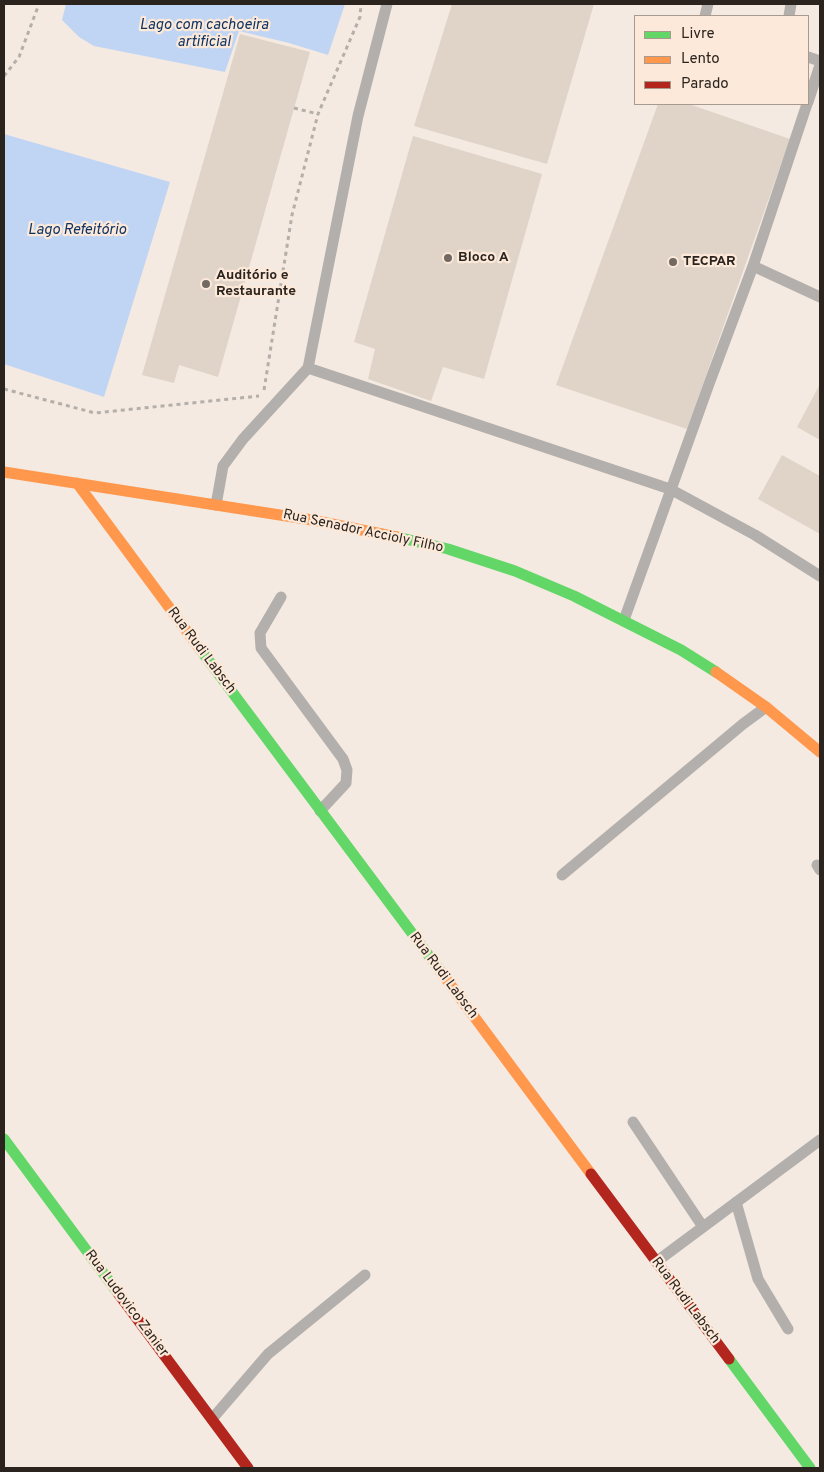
<!DOCTYPE html>
<meta charset="utf-8">
<style>
body{margin:0}
#map{position:relative;width:824px;height:1472px;overflow:hidden;background:#f4eae1;font-family:Overpass,sans-serif}
canvas{display:block}
.frame{position:absolute;inset:0;border:5px solid #2b241e;pointer-events:none}
.legend{position:absolute;left:634px;top:15px;width:175px;height:90px;box-sizing:border-box;background:#fce9d9;border:1px solid #a89a8e;margin:0;padding:6px 9px;list-style:none;font-size:15px;color:#2b241e}
.legend li{display:flex;align-items:center;gap:10px;height:25px}
.legend b{width:25px;border:1px solid #a89a8e}
</style>
<div id="map">
<canvas width="824" height="1472"></canvas>
<div class="frame"></div>
<ul class="legend">
<li><b style="height:6px;background:#63d668"></b>Livre</li>
<li><b style="height:6px;background:#ff974d"></b>Lento</li>
<li><b style="height:6px;background:#b3261e"></b>Parado</li>
</ul>
</div>
<script>
const ctx = document.querySelector('canvas').getContext('2d');
ctx.lineJoin = 'round';
function fill(path, color) {
  ctx.fillStyle = color;
  ctx.fill(path, 'evenodd');
}
function shape(rows) {
  const path = new Path2D();
  for (const r of rows) {
    path.moveTo(r[0], r[1]);
    for (let i = 2; i < r.length; i += 2) path.lineTo(r[i], r[i + 1]);
  }
  return path;
}
function stroke(path, color, width, dash) {
  ctx.strokeStyle = color;
  ctx.lineWidth = width;
  ctx.lineCap = dash ? 'butt' : 'round';
  ctx.setLineDash(dash || []);
  ctx.stroke(path);
}
function label(font, color, halo, rows, align = 'center') {
  ctx.font = font + ' Overpass,sans-serif';
  ctx.lineWidth = 4.5;
  ctx.setLineDash([]);
  ctx.textBaseline = 'middle';
  ctx.strokeStyle = halo;
  ctx.fillStyle = color;
  for (const [text, x, y, turn = 0] of rows) {
    ctx.save();
    ctx.translate(x, y);
    ctx.rotate((+turn || 0) * Math.PI / 180);
    ctx.textAlign = isNaN(turn) ? turn : align;
    if (halo) ctx.strokeText(text, 0, 0);
    ctx.fillText(text, 0, 0);
    ctx.restore();
  }
}
fill(shape([
 [66,4,345,4,328,55,289,43,239,31,225,72,94,46,79,37,62,20],
 [4,134,170,182,104,397,4,364]
]), '#c0d5f4');
fill(shape([
 [452,4,594,4,547,164,414,126],
 [240,34,310,52,218,377,179,365,174,383,142,375],
 [658,104,689,104,790,139,687,429,556,385],
 [413,136,542,174,484,379,443,367,431,401,368,379,375,349,354,342],
 [820,384,820,440,797,427],
 [782,455,820,476,820,534,758,499]
]), '#dfd4c7');
stroke(shape([
 [4,76,19,57,39,4],
 [294,108,318,114],
 [4,389,95,413,259,396],
 [264,390,292,215,318,114,360,17,361,4]
]), '#b4afab', 3, [4, 4]);
stroke(shape([
 [387,4,358,116,308,368,670,489,755,535,820,576],
 [705,16,708,4],
 [789,16,791,4],
 [808,57,820,61],
 [808,102,820,65],
 [753,266,820,297],
 [216,505,223,466,243,439,308,368],
 [281,597,260,633,261,648,343,759,347,770,346,783,320,811],
 [624,620,709,384,753,266,807,104],
 [817,865,820,870],
 [562,875,743,724,766,707],
 [633,1122,703,1227],
 [736,1202,758,1279,788,1329],
 [656,1262,820,1140],
 [212,1419,268,1354,365,1275]
]), '#b3afac', 11);
stroke(shape([
 [397,537,448,549,515,571,574,596,681,650,716,672],
 [200,649,441,972],
 [4,1139,118,1293],
 [729,1359,810,1468]
]), '#63d668', 11);
stroke(shape([
 [4,472,312,520,397,537],
 [77,483,200,649],
 [716,672,766,707,820,752],
 [441,972,591,1174]
]), '#ff974d', 11);
stroke(shape([
 [591,1174,729,1359],
 [118,1293,248,1468]
]), '#b3261e', 11);
for (const [x, y, r, color] of [
 [448,258,5,"#716962"],
 [673,262,5,"#716962"],
 [206,284,5,"#716962"]
]) {
  const dot = new Path2D();
  dot.arc(x, y, r, 0, 2 * Math.PI);
  ctx.fillStyle = color;
  ctx.fill(dot);
  stroke(dot, '#fce9d9', 2);
}
label('bold 14px', '#2b241e', '#fce9d9', [
 ["Bloco A",458,258],
 ["TECPAR",683,262],
 ["Auditório e",216,276],
 ["Restaurante",216,292]
], 'left');
label('14px', '#2b241e', '#fce9d9', [
 ["Rua Senador Accioly Filho",363,532,12],
 ["Rua Rudi Labsch",201,651,53],
 ["Rua Rudi Labsch",443,976,53],
 ["Rua Rudi Labsch",685,1301,53],
 ["Rua Ludovico Zanier",126,1304,53]
]);
label('italic 15px', '#0e3464', '#fce9d9', [
 ["Lago com cachoeira",204,26],
 ["artificial",204,43],
 ["Lago Refeitório",77,231]
]);
</script>
